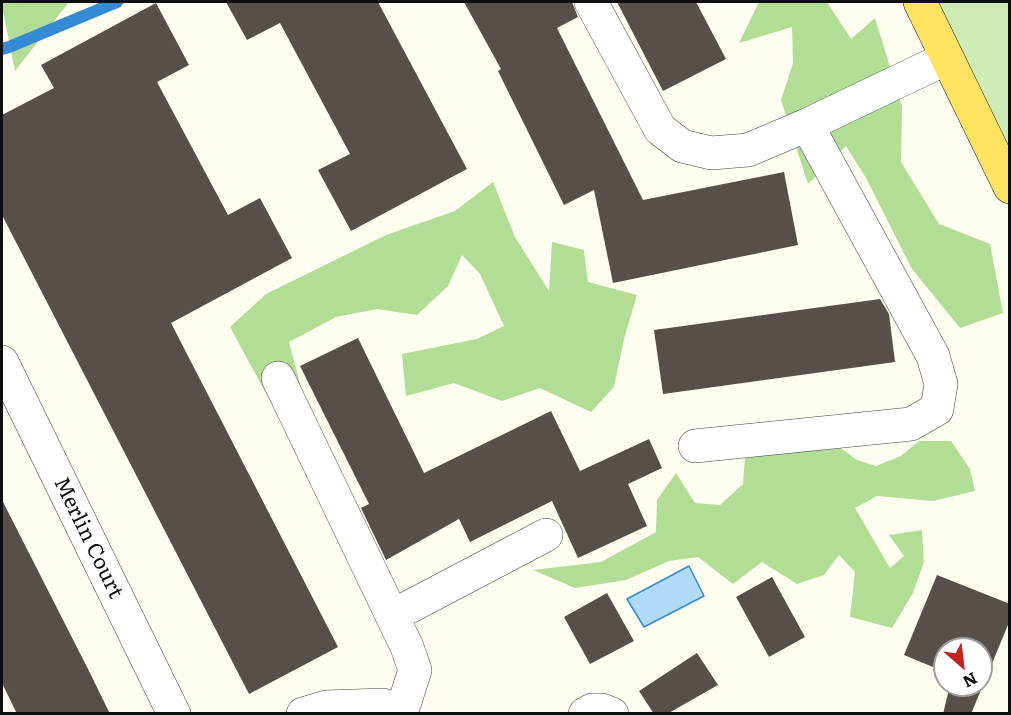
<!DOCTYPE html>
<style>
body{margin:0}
#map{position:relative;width:1011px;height:715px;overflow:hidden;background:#fffdef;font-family:Literata,serif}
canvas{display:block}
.frame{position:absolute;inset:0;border:3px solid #0e0e0e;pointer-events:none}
.north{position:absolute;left:933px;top:637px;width:60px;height:60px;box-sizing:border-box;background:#fff;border:2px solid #9f9f9f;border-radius:50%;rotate:152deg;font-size:16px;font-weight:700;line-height:24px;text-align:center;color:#0e0e0e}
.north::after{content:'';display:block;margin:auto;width:21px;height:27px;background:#c5211f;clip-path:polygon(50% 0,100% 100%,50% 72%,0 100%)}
</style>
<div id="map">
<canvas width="1011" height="715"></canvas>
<div class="frame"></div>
<div class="north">N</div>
</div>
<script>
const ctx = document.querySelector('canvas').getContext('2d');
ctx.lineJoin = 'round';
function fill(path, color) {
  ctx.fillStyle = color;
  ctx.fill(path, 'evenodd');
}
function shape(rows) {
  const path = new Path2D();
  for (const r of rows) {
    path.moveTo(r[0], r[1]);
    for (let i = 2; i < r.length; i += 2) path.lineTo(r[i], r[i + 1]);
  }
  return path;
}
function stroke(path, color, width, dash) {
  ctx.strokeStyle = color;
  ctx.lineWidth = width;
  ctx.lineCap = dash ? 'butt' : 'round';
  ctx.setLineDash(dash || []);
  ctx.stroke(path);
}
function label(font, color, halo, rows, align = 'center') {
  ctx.font = font + ' Literata,serif';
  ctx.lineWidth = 6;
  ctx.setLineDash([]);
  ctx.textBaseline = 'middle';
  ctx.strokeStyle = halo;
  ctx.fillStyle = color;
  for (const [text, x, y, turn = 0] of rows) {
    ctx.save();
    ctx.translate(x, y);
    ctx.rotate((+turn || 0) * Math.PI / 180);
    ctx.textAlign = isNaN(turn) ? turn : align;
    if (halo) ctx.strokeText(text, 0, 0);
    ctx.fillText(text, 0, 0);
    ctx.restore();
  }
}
fill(shape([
 [929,2,1009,2,1009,171]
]), '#cfecb6');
fill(shape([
 [2,2,69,2,15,71,2,6],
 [759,2,827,2,851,39,875,18,902,106,901,162,939,224,990,244,1003,313,960,328,912,269,866,178,846,146,808,184,781,100,793,63,792,27,739,43],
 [493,182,515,237,549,291,552,242,584,250,588,282,637,295,624,339,614,387,591,412,540,388,502,401,454,383,406,396,402,354,477,339,504,326,480,274,462,255,448,286,417,315,377,309,336,317,289,342,310,421,295,447,230,327,266,294,386,235,455,211],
 [919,441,951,441,970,469,975,491,933,501,877,496,855,508,890,568,904,556,889,535,922,530,924,562,913,593,892,628,850,617,855,572,839,555,824,575,797,584,762,562,733,584,698,557,669,561,626,580,575,588,533,570,601,562,656,532,657,500,676,473,695,503,720,505,743,484,745,457,838,446,857,460,876,466,901,456]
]), '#b1dd95');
const water = shape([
 [689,566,704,596,644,627,627,599,689,566]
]);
fill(water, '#b1daf9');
stroke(water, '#348bd4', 1.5);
stroke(shape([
 [2,49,9,47,117,2]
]), '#348bd4', 12);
fill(shape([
 [226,2,378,2,467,169,351,231,318,170,350,154,280,23,247,40],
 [464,2,572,2,578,17,557,28,643,200,784,172,798,245,613,283,594,190,564,205,498,71,501,69],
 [617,2,696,2,726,59,663,91],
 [156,3,189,65,157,82,228,215,260,198,292,258,171,323,338,647,249,694,2,215,2,115,54,88,41,65],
 [880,299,889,314,895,362,663,394,654,330],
 [358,338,424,473,551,411,580,471,649,439,662,468,628,484,647,526,578,558,552,501,470,542,459,519,386,560,361,508,369,504,300,366],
 [2,500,90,673,110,714,17,714,2,683],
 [937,575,1010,604,1010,620,971,714,943,714,950,685,981,685,981,649,945,649,945,672,904,655],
 [772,577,805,637,769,657,736,597],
 [607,593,634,641,590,664,564,617],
 [697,653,718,685,667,714,654,714,639,691]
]), '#57504a');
const minor = shape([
 [591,2,660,129,682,146,711,153,748,150,807,125,947,58],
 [2,362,174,714],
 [278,378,407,647,415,670,401,714],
 [695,446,911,424,937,409,941,384,933,356,807,125],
 [392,616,546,535],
 [303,714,326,707,383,705,401,714],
 [585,714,592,710,602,710,612,714]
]);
const major = shape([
 [920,2,1010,187]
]);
stroke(minor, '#414141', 34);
stroke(major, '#1f1f1f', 34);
stroke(minor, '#fff', 33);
stroke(major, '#ffe25f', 33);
label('21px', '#0e0e0e', '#fff', [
 ["Merlin Court",88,538,64]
]);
</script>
